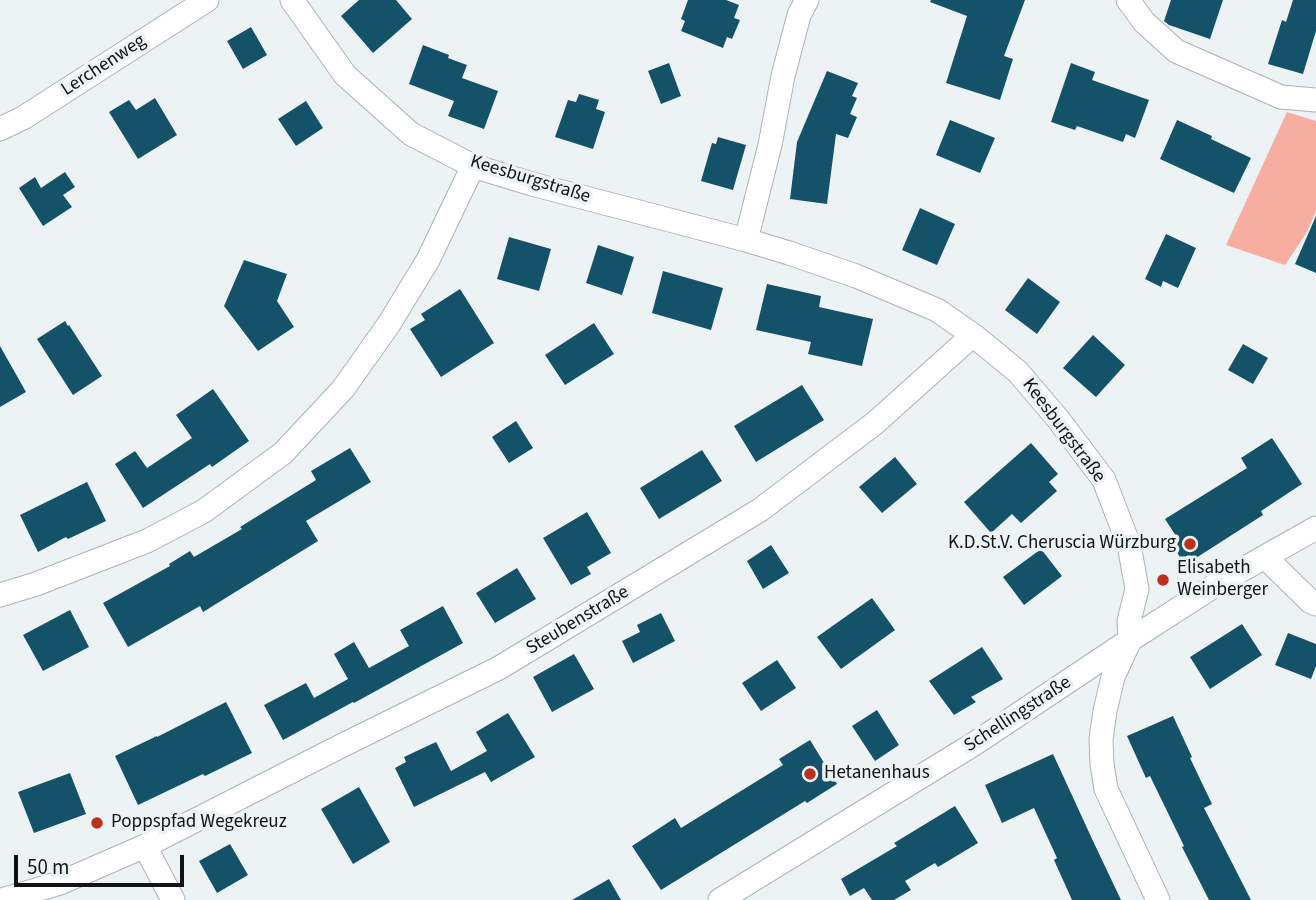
<!DOCTYPE html>
<meta charset="utf-8">
<style>
body{margin:0}
#map{position:relative;width:1316px;height:900px;overflow:hidden;background:#edf3f5;font-family:"Source Sans 3",sans-serif}
canvas{display:block}
.scale{position:absolute;left:14px;top:855px;width:170px;height:32px;box-sizing:border-box;border:4px solid #111314;border-top:0;padding-left:9px;font-size:21px;line-height:24px;white-space:nowrap;color:#111314;-webkit-text-stroke:5px #edf3f5;paint-order:stroke}
</style>
<div id="map">
<canvas width="1316" height="900"></canvas>
<div class="scale">50 m</div>
</div>
<script>
const ctx = document.querySelector('canvas').getContext('2d');
ctx.lineJoin = 'round';
function fill(path, color) {
  ctx.fillStyle = color;
  ctx.fill(path, 'evenodd');
}
function shape(rows) {
  const path = new Path2D();
  for (const r of rows) {
    path.moveTo(r[0], r[1]);
    for (let i = 2; i < r.length; i += 2) path.lineTo(r[i], r[i + 1]);
  }
  return path;
}
function stroke(path, color, width, dash) {
  ctx.strokeStyle = color;
  ctx.lineWidth = width;
  ctx.lineCap = dash ? 'butt' : 'round';
  ctx.setLineDash(dash || []);
  ctx.stroke(path);
}
function label(font, color, halo, rows, align = 'center') {
  ctx.font = font + ' "Source Sans 3",sans-serif';
  ctx.lineWidth = 7;
  ctx.setLineDash([]);
  ctx.textBaseline = 'middle';
  ctx.strokeStyle = halo;
  ctx.fillStyle = color;
  for (const [text, x, y, turn = 0] of rows) {
    ctx.save();
    ctx.translate(x, y);
    ctx.rotate((+turn || 0) * Math.PI / 180);
    ctx.textAlign = isNaN(turn) ? turn : align;
    if (halo) ctx.strokeText(text, 0, 0);
    ctx.fillText(text, 0, 0);
    ctx.restore();
  }
}
fill(shape([
 [1287,112,1316,121,1316,211,1307,232,1285,265,1226,245]
]), '#f7ad9f');
fill(shape([
 [359,0,396,0,412,19,373,53,341,16],
 [688,0,726,0,739,5,734,18,740,20,732,39,727,37,723,48,681,31,685,21,681,19],
 [931,0,1025,0,1004,56,1013,59,1000,100,946,83,967,16,930,2],
 [1171,0,1223,0,1210,39,1169,25,1164,21],
 [1293,0,1316,0,1316,31,1303,74,1268,64,1282,20,1286,22],
 [251,27,267,55,243,69,227,41],
 [423,45,449,55,448,58,467,65,462,78,498,91,484,129,448,116,454,101,409,84],
 [669,63,681,96,661,104,648,71],
 [1071,63,1095,72,1092,80,1149,100,1135,138,1126,134,1123,142,1077,126,1075,130,1051,122],
 [827,71,858,83,852,96,857,98,850,114,857,117,848,138,836,134,827,204,790,199,797,142],
 [579,94,599,100,596,109,605,112,593,149,555,137,568,100,576,102],
 [155,98,177,135,138,159,109,112,129,100,136,110],
 [306,101,323,128,296,146,278,119],
 [950,120,995,138,980,173,936,155],
 [1177,120,1212,136,1211,139,1251,158,1234,193,1160,159],
 [718,137,746,145,733,190,701,181,712,143,716,144],
 [65,172,75,187,63,195,72,207,43,226,19,188,35,177,41,188],
 [920,208,955,224,937,265,902,250],
 [1316,216,1316,273,1295,264],
 [1166,234,1196,248,1178,288,1163,281,1161,287,1145,279],
 [509,237,551,249,539,291,497,279],
 [598,245,634,257,622,295,586,283],
 [244,260,287,274,277,301,294,327,258,351,224,306],
 [663,271,723,288,711,330,652,313],
 [1028,278,1060,302,1037,334,1005,310],
 [767,284,821,296,819,307,873,319,862,366,808,354,811,342,756,330],
 [460,289,494,343,441,377,410,329,425,320,421,314],
 [65,321,68,326,69,325,102,376,73,395,37,339],
 [594,323,614,354,565,385,545,355],
 [1093,335,1125,365,1096,397,1063,368],
 [1243,344,1268,358,1253,384,1228,370],
 [0,346,26,392,0,407],
 [802,385,824,420,756,462,734,426],
 [213,389,249,441,212,467,210,464,143,508,115,464,135,451,147,468,192,438,176,415],
 [516,421,533,448,509,463,492,437],
 [1272,438,1302,484,1261,511,1263,515,1185,565,1169,540,1176,536,1165,519,1247,468,1241,458],
 [1031,443,1058,474,1049,482,1057,491,1021,523,1012,514,991,533,964,502],
 [350,448,371,482,306,521,318,541,203,612,200,606,128,647,103,603,170,566,169,564,190,551,194,557,242,529,240,527,316,480,311,471],
 [702,450,722,481,659,519,640,488],
 [895,457,917,484,882,513,859,487],
 [87,482,106,521,68,539,66,537,38,552,20,515],
 [587,512,611,553,587,567,591,574,571,585,543,538],
 [771,545,789,573,763,589,747,561],
 [1041,549,1062,576,1024,605,1003,577],
 [517,568,536,599,495,623,476,593],
 [872,598,895,630,841,669,817,637],
 [443,606,463,643,354,703,353,702,283,740,264,705,306,683,314,698,348,679,334,654,354,642,369,668,409,646,400,630],
 [70,610,89,647,43,671,23,635],
 [661,613,675,641,633,663,622,641,640,632,637,625],
 [1242,624,1262,655,1210,689,1190,657],
 [1288,633,1316,644,1316,666,1311,679,1275,665],
 [982,647,1003,679,971,697,976,702,954,715,929,681],
 [574,654,594,689,552,712,533,677],
 [777,660,796,688,761,711,742,683],
 [226,702,252,753,205,776,203,774,138,805,115,756,157,736,157,737],
 [877,710,899,745,875,761,852,726],
 [508,713,535,757,491,782,485,772,414,807,395,768,406,762,404,757,436,742,451,771,487,751,476,732],
 [1173,716,1192,757,1190,758,1212,804,1204,808,1251,900,1209,900,1182,847,1184,846,1150,776,1146,778,1127,736],
 [810,740,837,784,807,803,805,801,661,890,632,846,675,818,681,828,783,765,779,759],
 [1053,754,1093,841,1121,900,1072,900,1054,860,1057,858,1034,808,1002,823,985,785],
 [70,773,86,814,34,833,18,792],
 [359,787,390,842,353,864,321,809],
 [955,806,978,843,938,867,935,863,905,881,911,890,894,900,872,900,864,888,850,896,841,879,897,846,894,843],
 [230,844,248,875,217,893,199,861],
 [609,879,621,900,572,900]
]), '#145269');
const minor = shape([
 [292,0,345,75,411,134,473,166,532,184,746,240,789,253,856,276,937,310,973,335,1018,372,1058,419,1104,480,1129,545,1137,589,1129,621,1130,640,1113,677,1105,711,1101,739,1102,764,1106,789,1158,900],
 [1128,0,1144,22,1176,51,1281,97,1316,100],
 [0,129,23,118,207,0],
 [746,240,770,145,783,76,799,15,807,0],
 [1265,557,1311,602,1316,604],
 [0,595,36,584,147,541,204,511,283,453,343,389,389,324,428,260,473,166],
 [145,846,173,900],
 [2,900,60,883,145,846,341,746,499,668,760,510,875,423,973,335],
 [720,900,974,744,1130,640,1217,584,1316,528]
]);
stroke(minor, '#acb1b3', 25);
stroke(minor, '#fff', 23);
for (const [x, y, r, color] of [
 [1190,544,7,"#bc301e"],
 [1163,580,7,"#bc301e"],
 [810,774,7,"#bc301e"],
 [97,823,7,"#bc301e"]
]) {
  const dot = new Path2D();
  dot.arc(x, y, r, 0, 2 * Math.PI);
  ctx.fillStyle = color;
  ctx.fill(dot);
  stroke(dot, '#edf3f5', 2.5);
}
label('19px', '#111314', '#edf3f5', [
 ["Lerchenweg",104,66,-33],
 ["Keesburgstraße",530,180,17],
 ["Keesburgstraße",1063,431,53],
 ["Steubenstraße",578,621,-31],
 ["Schellingstraße",1018,715,-33]
]);
label('19px', '#111314', '#edf3f5', [
 ["K.D.St.V. Cheruscia Würzburg",1176,544,"right"],
 ["Elisabeth",1177,569],
 ["Weinberger",1177,591],
 ["Hetanenhaus",824,774],
 ["Poppspfad Wegekreuz",111,823]
], 'left');
</script>
